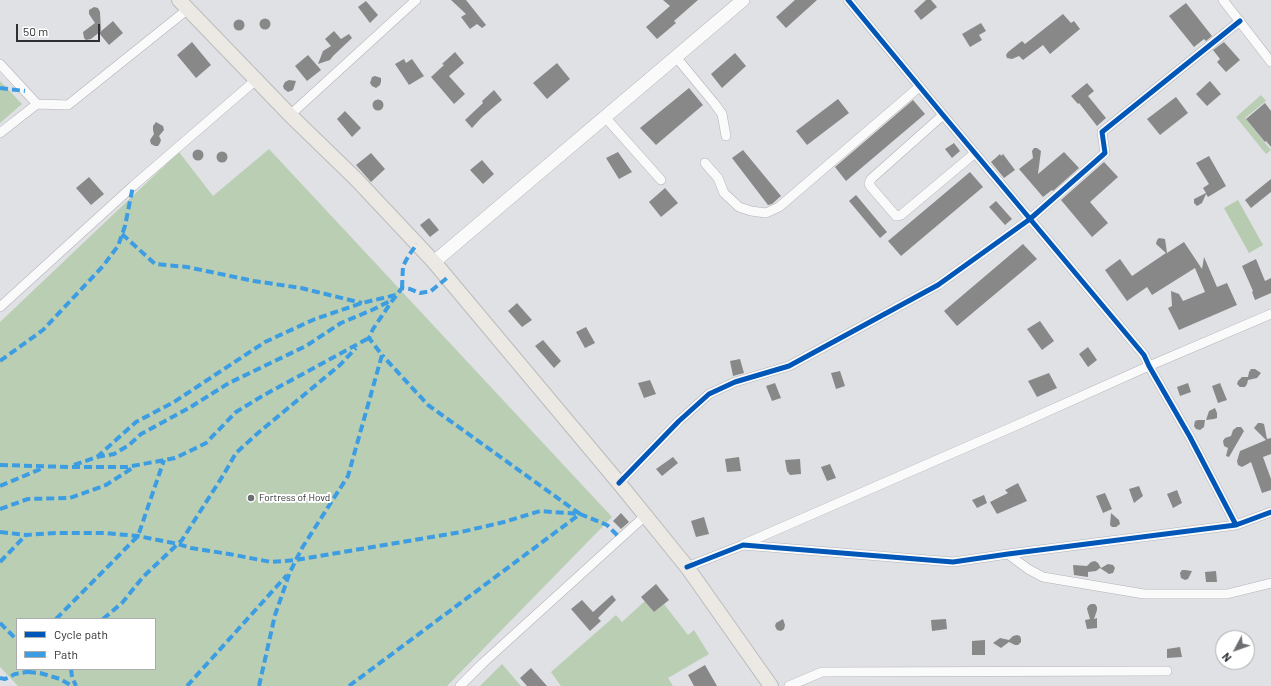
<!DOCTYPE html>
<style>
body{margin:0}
#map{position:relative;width:1271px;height:686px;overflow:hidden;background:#dfe1e4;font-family:Barlow,sans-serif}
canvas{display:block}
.legend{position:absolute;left:16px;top:618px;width:140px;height:52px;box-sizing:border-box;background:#fff;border:1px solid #abacad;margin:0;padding:5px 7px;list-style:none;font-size:12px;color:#2e3032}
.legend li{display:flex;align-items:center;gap:8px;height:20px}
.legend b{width:20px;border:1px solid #abacad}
.north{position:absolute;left:1215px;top:630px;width:40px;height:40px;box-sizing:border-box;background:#fff;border:1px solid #abacad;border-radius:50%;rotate:229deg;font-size:11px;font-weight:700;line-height:16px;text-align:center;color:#2e3032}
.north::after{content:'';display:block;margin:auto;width:14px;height:18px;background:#6c6e70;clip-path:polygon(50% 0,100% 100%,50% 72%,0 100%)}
.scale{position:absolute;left:16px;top:24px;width:84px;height:18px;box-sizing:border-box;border:2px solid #2e3032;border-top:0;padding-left:5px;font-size:12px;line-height:14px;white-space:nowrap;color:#2e3032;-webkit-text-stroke:3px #fff;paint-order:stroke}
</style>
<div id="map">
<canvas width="1271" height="686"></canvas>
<ul class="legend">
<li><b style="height:5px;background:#0057b8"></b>Cycle path</li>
<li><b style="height:5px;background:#3d9de2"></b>Path</li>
</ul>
<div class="north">N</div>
<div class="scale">50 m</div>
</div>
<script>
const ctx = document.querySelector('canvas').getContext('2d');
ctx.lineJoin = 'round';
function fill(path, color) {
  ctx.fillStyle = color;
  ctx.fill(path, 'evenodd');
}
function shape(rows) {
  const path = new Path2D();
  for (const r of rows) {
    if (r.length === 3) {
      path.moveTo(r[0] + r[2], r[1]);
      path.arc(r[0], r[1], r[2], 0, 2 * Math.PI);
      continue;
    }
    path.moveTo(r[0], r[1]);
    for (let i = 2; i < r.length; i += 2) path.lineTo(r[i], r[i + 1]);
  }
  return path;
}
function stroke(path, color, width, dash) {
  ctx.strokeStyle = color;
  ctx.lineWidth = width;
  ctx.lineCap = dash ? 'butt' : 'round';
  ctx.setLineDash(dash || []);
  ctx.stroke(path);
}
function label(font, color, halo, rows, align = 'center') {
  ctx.font = font + ' Barlow,sans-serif';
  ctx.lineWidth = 4;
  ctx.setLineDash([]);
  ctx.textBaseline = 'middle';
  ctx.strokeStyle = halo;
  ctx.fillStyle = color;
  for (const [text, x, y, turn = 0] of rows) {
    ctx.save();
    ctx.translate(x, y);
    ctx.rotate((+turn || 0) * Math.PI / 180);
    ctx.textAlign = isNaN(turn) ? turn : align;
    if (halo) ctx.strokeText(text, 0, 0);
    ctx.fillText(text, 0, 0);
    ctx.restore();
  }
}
fill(shape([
 [0,81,22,104,0,123],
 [1261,95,1266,101,1245,118,1271,150,1266,154,1236,117],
 [269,149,612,517,447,686,18,686,0,667,0,322,179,152,213,196],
 [17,619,155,619,155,669,17,669],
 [645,601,654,612,664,604,688,635,694,630,709,654,668,678,673,686,561,686,551,672,616,615,622,622],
 [502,664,521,686,480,686]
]), '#baceb4');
fill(shape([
 [1238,200,1263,245,1249,253,1224,208]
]), '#b7cbb1');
fill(shape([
 [451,0,466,0,486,25,482,28,477,24,470,29,461,17,466,14],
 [663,0,698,0,674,21,676,23,657,39,646,27,670,6],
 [795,0,817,0,786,28,776,17],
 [926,0,931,0,937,7,921,20,914,11],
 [366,1,378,15,370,23,358,7],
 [1186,3,1212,36,1206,41,1204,39,1194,47,1169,16],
 [94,7,98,8,100,12,101,31,91,39,86,40,84,38,83,32,95,23,89,14,89,10],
 [1063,14,1071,23,1074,21,1080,29,1050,54,1043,45,1023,60,1019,56,1012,59,1007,58,1006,55,1008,52,1022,41,1025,44],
 [265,24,5.5],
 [239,25,5.5],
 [113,21,123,33,109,45,99,33],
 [981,23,986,31,979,35,982,40,970,47,962,34],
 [334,31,341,39,349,34,352,38,333,56,330,60,318,64,323,51,331,46,325,39],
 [192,42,211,65,196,78,177,55],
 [1224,42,1240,60,1226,72,1217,62,1220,59,1213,50],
 [455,52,464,63,449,76,465,94,454,104,431,77,444,65,442,64],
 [735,53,746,66,722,88,711,74],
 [308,55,321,70,307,81,295,66],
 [404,59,406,63,412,59,424,76,409,85,395,64],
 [557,63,570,79,547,99,533,83],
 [375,76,381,78,381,82,380,85,376,88,372,86,370,83,372,77],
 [289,80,296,81,293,90,288,92,284,89,283,86,285,82],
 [1210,81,1221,94,1207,106,1196,94],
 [1087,83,1094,91,1088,96,1106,118,1097,126,1079,103,1078,104,1071,96],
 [689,88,703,105,656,145,640,128],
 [494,90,502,100,482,117,472,128,465,120,483,103,482,101],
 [1176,97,1188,113,1160,135,1147,119],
 [838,99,849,113,807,145,796,131],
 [378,105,5.5],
 [913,100,925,114,846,181,835,167],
 [1265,103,1271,111,1271,147,1266,141,1265,142,1246,119],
 [345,111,361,128,352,137,337,119],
 [156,122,163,126,164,130,159,136,161,140,160,143,158,146,155,146,151,144,150,140,154,134,153,130,153,126],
 [954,143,960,151,952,158,945,149],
 [1034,148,1037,148,1041,151,1038,174,1064,152,1079,168,1053,191,1052,190,1043,197,1019,169,1033,158,1032,151],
 [198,155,5.5],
 [743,150,781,196,772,204,768,205,732,158],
 [222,157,5.5],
 [618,152,632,172,619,179,606,158],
 [371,153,385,169,371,182,356,165],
 [1000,154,1001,156,1003,154,1015,170,1004,178,991,162],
 [1209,156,1226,186,1208,197,1206,194,1202,203,1197,206,1194,203,1194,199,1206,193,1203,188,1209,184,1196,163],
 [482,160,494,174,483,184,470,170],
 [1104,162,1118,177,1090,202,1108,223,1092,237,1061,200],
 [970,172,983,187,901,256,888,241],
 [89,177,104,194,91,205,76,188],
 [1271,179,1271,192,1251,208,1245,200],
 [665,188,678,203,661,217,649,202],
 [856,195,887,232,880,238,849,201],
 [996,201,1012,219,1005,225,989,207],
 [429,218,439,230,430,237,420,225],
 [1159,238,1165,239,1167,253,1184,242,1202,269,1204,257,1217,287,1227,283,1237,305,1179,330,1168,308,1172,306,1171,291,1179,294,1183,301,1205,292,1195,268,1152,295,1147,287,1127,301,1105,270,1120,259,1132,276,1166,253,1156,244,1157,240],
 [1023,244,1037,259,957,326,944,311],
 [1256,259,1265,281,1271,278,1271,293,1255,300,1252,292,1253,291,1242,266],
 [517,303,532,320,522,327,508,311],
 [1040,321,1054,341,1042,350,1027,329],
 [586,327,595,343,585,348,576,332],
 [543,340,561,361,554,368,535,346],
 [1088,347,1097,360,1088,367,1079,354],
 [740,359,744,373,733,376,730,361],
 [1251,369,1255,369,1261,373,1257,378,1248,380,1247,384,1245,387,1240,387,1237,384,1238,381,1242,377,1248,377,1249,372],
 [840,371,845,386,836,389,831,373],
 [1049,373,1057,388,1037,397,1028,381],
 [650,380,656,394,644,398,638,383],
 [775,383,781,398,772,401,766,386],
 [1188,383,1191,392,1180,396,1177,387],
 [1220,383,1227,400,1218,403,1212,386],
 [1215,408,1217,413,1217,418,1214,419,1206,420,1209,411],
 [1198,420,1205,420,1204,427,1200,430,1196,429,1194,426,1195,421],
 [1258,423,1261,423,1264,424,1267,439,1271,438,1271,454,1263,457,1271,479,1271,490,1262,493,1251,462,1242,467,1238,465,1237,461,1240,451,1266,440,1254,428],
 [1237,427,1241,427,1244,431,1229,457,1226,456,1228,448,1224,446,1223,441,1225,438,1231,436,1233,430],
 [673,457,678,463,662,476,656,469],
 [739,457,741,471,727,472,725,459],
 [800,459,801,474,790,475,787,471,785,460],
 [830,464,836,478,827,481,821,467],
 [1018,483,1027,501,997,514,990,502,1008,493,1005,490],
 [1139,486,1143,496,1134,503,1129,489],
 [1177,490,1182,503,1173,508,1167,494],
 [1105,493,1112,509,1103,513,1096,496],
 [984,495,987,503,977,508,972,500],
 [621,513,629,522,621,529,613,521],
 [1111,513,1119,520,1120,524,1116,527,1112,527,1110,525],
 [704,517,709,534,696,537,691,521],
 [1095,561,1098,563,1101,568,1108,564,1113,565,1115,568,1113,573,1109,574,1100,568,1096,571,1088,572,1088,577,1074,575,1073,565,1087,566,1091,562],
 [1182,570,1185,570,1192,571,1188,579,1185,580,1181,578,1180,573],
 [1216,571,1217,582,1206,582,1205,572],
 [656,584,669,600,654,612,641,597],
 [612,595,616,600,598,618,601,621,590,631,571,609,582,600,593,612],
 [1091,604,1095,604,1097,607,1097,610,1094,619,1097,618,1097,628,1087,629,1085,620,1090,619,1087,609,1088,606],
 [783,619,785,625,784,629,781,631,777,630,775,626,776,623],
 [946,619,947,629,932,631,931,620],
 [1017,635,1020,636,1021,639,1021,642,1018,645,1015,645,1009,642,1001,648,993,643,1000,638,1009,640,1013,636],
 [985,640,985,655,972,655,972,641],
 [1180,647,1182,657,1167,658,1167,649],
 [705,665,717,686,694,686,688,675],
 [531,668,547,686,527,686,520,678]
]), '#888889');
const minor = shape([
 [848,0,943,115,1144,355,1149,366,1190,437,1236,525],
 [1223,0,1271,62],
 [676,57,714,103,722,114,726,136],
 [0,64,37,104],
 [290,115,416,0],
 [943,115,871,179,869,184,871,187,896,216,901,215,975,153],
 [605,117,661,180],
 [0,133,37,104,68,105,188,9],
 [705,163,718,178,724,193,739,207,751,211,766,213,779,207,919,87],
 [0,307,133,186,257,79],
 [619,483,679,421,709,394,735,382,789,366,938,285,1030,219,1105,153,1102,132,1240,21],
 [744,544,1017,425,1149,366,1271,314],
 [1008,554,1028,569,1043,577,1144,594,1227,594,1271,583],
 [687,567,743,545,953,562,1008,554,1236,525,1271,512],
 [460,686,483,663,645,516],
 [789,686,822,672,1167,671]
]);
const secondary = shape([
 [434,262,743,0]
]);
const primary = shape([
 [179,0,290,115,356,179,434,262,619,483,687,567,771,686]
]);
stroke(minor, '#b2b3b6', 10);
stroke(secondary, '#b2b3b6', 14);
stroke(primary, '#babcbd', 16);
stroke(minor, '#fafafb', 9);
stroke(secondary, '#fafafb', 13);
stroke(primary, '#ece9e4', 14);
stroke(shape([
 [0,88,25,91],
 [122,234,155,264,187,267,254,281,301,288,362,303],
 [402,288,403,266,409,255,417,244],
 [0,361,43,330,103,266,118,246,125,226,133,186],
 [97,457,114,454,129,445,141,434,189,408,229,383,306,346,341,323,372,310,390,301],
 [0,465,69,467,127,467,175,458,194,449,206,443,236,412,264,395,369,338],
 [74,465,97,457,136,422,174,402,265,342,315,319,362,303,396,295],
 [0,486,43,468],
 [0,509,28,499,70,498,106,485,134,467],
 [0,532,26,535,57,533,104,533,138,536,178,544,191,548,229,554,271,562,296,560,461,532,504,522,540,511,580,514,607,525,620,538],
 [0,562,26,535],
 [56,619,138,536,164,460],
 [103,619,122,603,143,577,182,540,224,474,236,453,258,433,340,365,356,348],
 [0,623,17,640],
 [71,669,72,677,76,686],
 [28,672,40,673,60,679,72,686],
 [0,678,5,679,15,674,32,671],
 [187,686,287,575],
 [259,686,275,615,290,572,302,548,348,476,382,355,369,338,373,329,392,301,402,288,410,289,420,293,431,291,447,278],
 [349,686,580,514,428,405,382,355]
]), '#3d9de2', 4, [8, 4]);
stroke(shape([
 [848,0,943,115,1144,355,1149,366,1190,437,1236,525],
 [619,483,679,421,709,394,735,382,789,366,938,285,1030,219,1105,153,1102,132,1240,21],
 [687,567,743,545,953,562,1008,554,1236,525,1271,512]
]), '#0057b8', 5);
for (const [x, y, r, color] of [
 [251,498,4,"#6c6e70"]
]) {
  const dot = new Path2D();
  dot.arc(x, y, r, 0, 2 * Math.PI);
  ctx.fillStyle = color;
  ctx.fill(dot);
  stroke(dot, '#fff', 1.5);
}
label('10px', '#2e3032', '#fff', [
 ["Fortress of Hovd",259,498]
], 'left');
</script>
